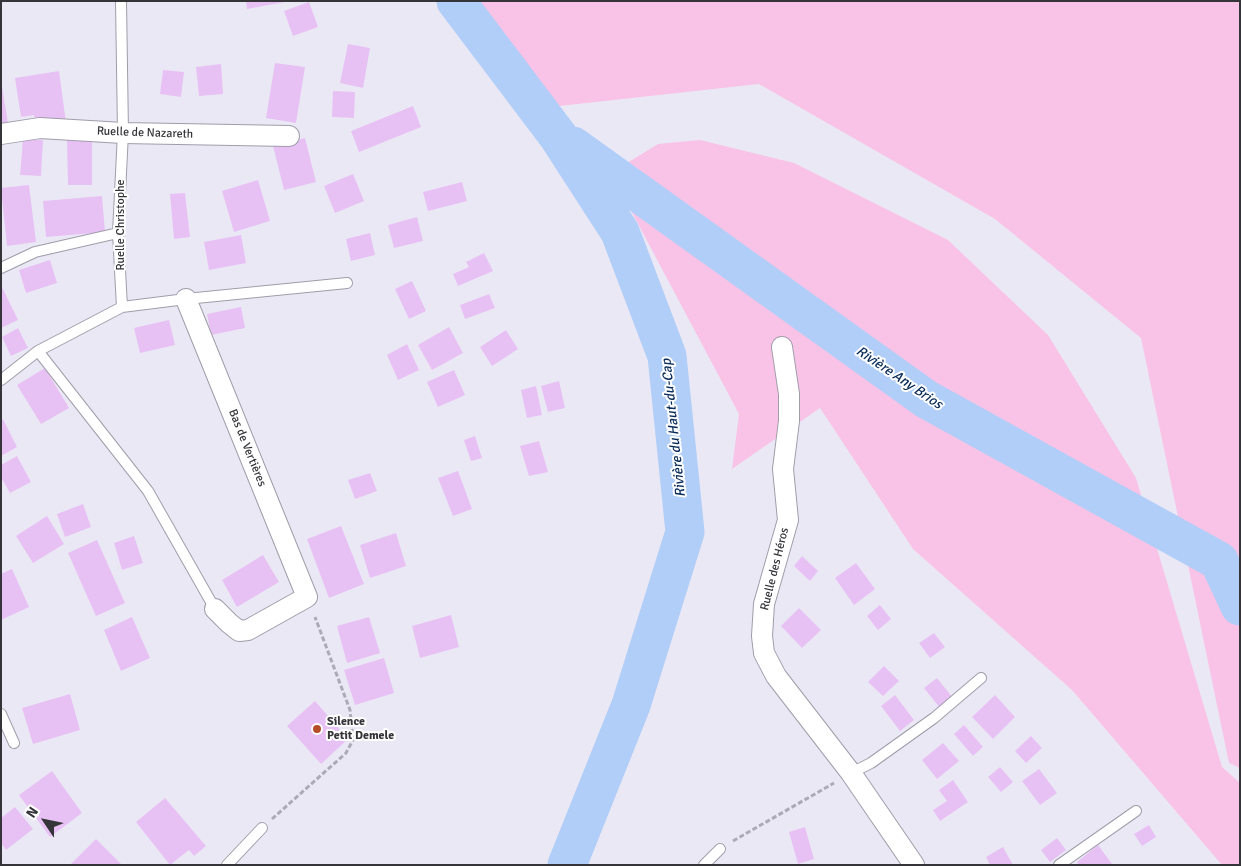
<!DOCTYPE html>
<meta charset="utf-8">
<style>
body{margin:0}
#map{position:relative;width:1241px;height:866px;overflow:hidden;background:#ebe8f6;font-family:Signika,sans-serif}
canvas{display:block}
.frame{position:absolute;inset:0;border:2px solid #353439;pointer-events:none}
.north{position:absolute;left:20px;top:796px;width:50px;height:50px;-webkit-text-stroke:4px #fff;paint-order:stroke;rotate:304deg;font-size:14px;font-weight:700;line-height:20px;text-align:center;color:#353439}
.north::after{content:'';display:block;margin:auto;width:18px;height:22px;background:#353439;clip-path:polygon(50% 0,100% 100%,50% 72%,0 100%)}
</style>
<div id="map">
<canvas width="1241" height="866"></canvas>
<div class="frame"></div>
<div class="north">N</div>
</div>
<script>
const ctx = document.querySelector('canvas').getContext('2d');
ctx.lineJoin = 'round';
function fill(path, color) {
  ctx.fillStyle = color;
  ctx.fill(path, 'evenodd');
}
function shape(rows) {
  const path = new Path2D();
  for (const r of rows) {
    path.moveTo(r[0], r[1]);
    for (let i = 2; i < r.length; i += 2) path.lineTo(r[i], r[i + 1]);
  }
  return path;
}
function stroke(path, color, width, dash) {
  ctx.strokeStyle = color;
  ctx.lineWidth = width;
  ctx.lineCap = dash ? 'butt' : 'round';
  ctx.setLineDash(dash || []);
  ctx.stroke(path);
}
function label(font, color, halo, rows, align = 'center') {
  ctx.font = font + ' Signika,sans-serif';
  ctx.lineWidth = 4;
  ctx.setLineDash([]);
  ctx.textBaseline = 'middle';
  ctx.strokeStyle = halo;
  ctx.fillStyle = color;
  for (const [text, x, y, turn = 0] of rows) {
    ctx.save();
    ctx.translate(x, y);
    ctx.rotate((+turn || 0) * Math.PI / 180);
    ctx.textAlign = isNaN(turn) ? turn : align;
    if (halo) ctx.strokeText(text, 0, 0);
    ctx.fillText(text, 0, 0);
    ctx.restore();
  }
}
fill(shape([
 [464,1,1240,1,1240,768,1229,763,1141,338,995,219,759,84,559,106,522,83],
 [700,140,794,163,948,240,1048,335,1136,478,1222,767,1240,783,1240,865,1222,865,1072,690,913,549,820,408,732,469,739,414,619,188,627,163,658,144]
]), '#f8c3e7');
stroke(shape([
 [456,1,558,136,620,232,667,356,685,532,631,705,567,865],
 [573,146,926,399,1219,561,1240,606]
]), '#b0cef7', 39);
fill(shape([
 [246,1,285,1,285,2,247,9],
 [309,2,318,27,293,36,284,11],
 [348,44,370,48,363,88,340,83],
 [275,63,305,67,296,123,266,118],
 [221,64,223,94,199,96,196,67],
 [163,70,184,72,181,97,160,94],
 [59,71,66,123,36,127,34,115,21,117,15,78],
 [1,87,2,87,8,123,1,124],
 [333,91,355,92,354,118,332,117],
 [413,106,421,127,359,152,351,131],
 [305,138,316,182,284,190,273,146],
 [23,139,43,140,41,176,20,175],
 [67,140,92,140,92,185,68,185],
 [353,174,364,201,335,213,324,186],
 [258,180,270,221,234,232,222,191],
 [462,182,467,201,428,211,423,192],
 [29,185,36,242,7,246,1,188],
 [185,193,190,237,174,239,170,194],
 [102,196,105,232,46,237,43,201],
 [417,217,423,241,394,248,388,225],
 [370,233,375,255,351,261,346,239],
 [241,235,246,263,209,270,204,242],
 [484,253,493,271,458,286,453,274,469,267,466,262],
 [50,260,57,283,26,293,19,270],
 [412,281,426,311,409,319,395,289],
 [1,285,18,320,1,328],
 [489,294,495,308,465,319,460,305],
 [241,307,245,328,211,335,207,314],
 [169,320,175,345,140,353,134,328],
 [449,327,463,353,432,370,418,345],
 [18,328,28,348,11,356,2,337],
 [506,330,518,349,492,366,480,347],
 [407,344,419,370,398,380,387,355],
 [45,368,69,408,41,424,17,385],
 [454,370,465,395,438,407,427,382],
 [559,381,565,408,548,412,541,386],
 [536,386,542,415,527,418,521,390],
 [3,419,17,447,1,456,1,420],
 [475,436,482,458,471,461,464,440],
 [539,441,548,472,529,476,520,446],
 [17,456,31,482,10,493,1,477,1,465],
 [458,471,472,509,453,516,438,478],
 [370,473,377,491,355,499,348,480],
 [83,504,91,527,65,537,57,514],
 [47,516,64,544,33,563,16,536],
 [341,526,364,584,329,598,307,539],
 [396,533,406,566,370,578,360,545],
 [134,536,143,563,122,570,114,543],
 [97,540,125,603,96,616,68,553],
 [263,555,279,582,237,607,222,580],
 [802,556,818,571,810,581,794,566],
 [856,563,875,589,854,605,835,578],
 [12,569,29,607,1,620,1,574],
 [880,605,891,619,878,630,867,616],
 [799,608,821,630,802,648,781,626],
 [451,615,459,647,420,658,412,626],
 [132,617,150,658,121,671,104,630],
 [369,617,380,653,347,663,337,626],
 [934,633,945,647,930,658,919,643],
 [384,658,394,693,355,705,344,670],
 [884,666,899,681,883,696,868,682],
 [937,678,953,698,940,708,924,688],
 [70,694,80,730,33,744,22,708],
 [895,695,914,720,900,731,881,706],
 [995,695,1015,717,993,739,972,717],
 [315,701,348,739,321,764,287,726],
 [964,725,983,747,973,756,954,734],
 [1031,736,1042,748,1026,763,1015,751],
 [943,743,959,761,937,779,922,760],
 [1000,767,1013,782,1001,792,988,777],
 [1039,769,1057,793,1040,805,1022,781],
 [52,771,82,813,50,837,19,795],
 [953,780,968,802,940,821,933,810,947,801,939,790],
 [165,798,206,846,194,856,189,850,170,865,136,822],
 [15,807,33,829,6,850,1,843,1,818],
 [1149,825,1156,837,1142,846,1134,834],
 [805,827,814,859,798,864,789,832],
 [1057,838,1066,850,1050,862,1041,850],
 [96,839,122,865,70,865],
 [1098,845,1112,864,1111,865,1079,865,1077,862],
 [1003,847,1013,865,990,865,986,857]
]), '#e8c1f4');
const service = shape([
 [1,268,35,252,118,233],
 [122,307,186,299,347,283],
 [38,351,148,491,215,609],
 [1,380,38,351,122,307,118,233,123,133,121,1],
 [1,714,14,743],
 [851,773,871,763,934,718,981,678],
 [227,865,262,828],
 [704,865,720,849],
 [1059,865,1136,811]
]);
const minor = shape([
 [1,134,40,128,123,133,289,136],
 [186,299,307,597,248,630,239,631,229,623,215,609],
 [782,347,789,394,789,421,783,469,788,520,764,604,762,636,764,653,776,676,851,773,914,865]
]);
stroke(service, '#a09daa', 12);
stroke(minor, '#a09daa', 22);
stroke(shape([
 [272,819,346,753,353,740,350,710,315,617],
 [733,841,834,783]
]), '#acaab5', 3, [5, 2.5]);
stroke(service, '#fff', 10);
stroke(minor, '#fff', 20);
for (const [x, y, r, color] of [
 [317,729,5,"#b54e28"]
]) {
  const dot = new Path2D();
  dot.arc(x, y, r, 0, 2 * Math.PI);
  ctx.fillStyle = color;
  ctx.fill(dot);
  stroke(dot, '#fff', 2);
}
label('12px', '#353439', '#fff', [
 ["Ruelle de Nazareth",145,133,2],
 ["Ruelle Christophe",121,225,-90],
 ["Bas de Vertières",247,448,68],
 ["Ruelle des Héros",775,569,-76]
]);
label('bold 12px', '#353439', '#fff', [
 ["Silence",327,722],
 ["Petit Demele",327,736]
], 'left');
label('italic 14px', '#0a2c59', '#fff', [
 ["Rivière Any Brios",899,378,34],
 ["Rivière du Haut-du-Cap",674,428,-96]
]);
</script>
